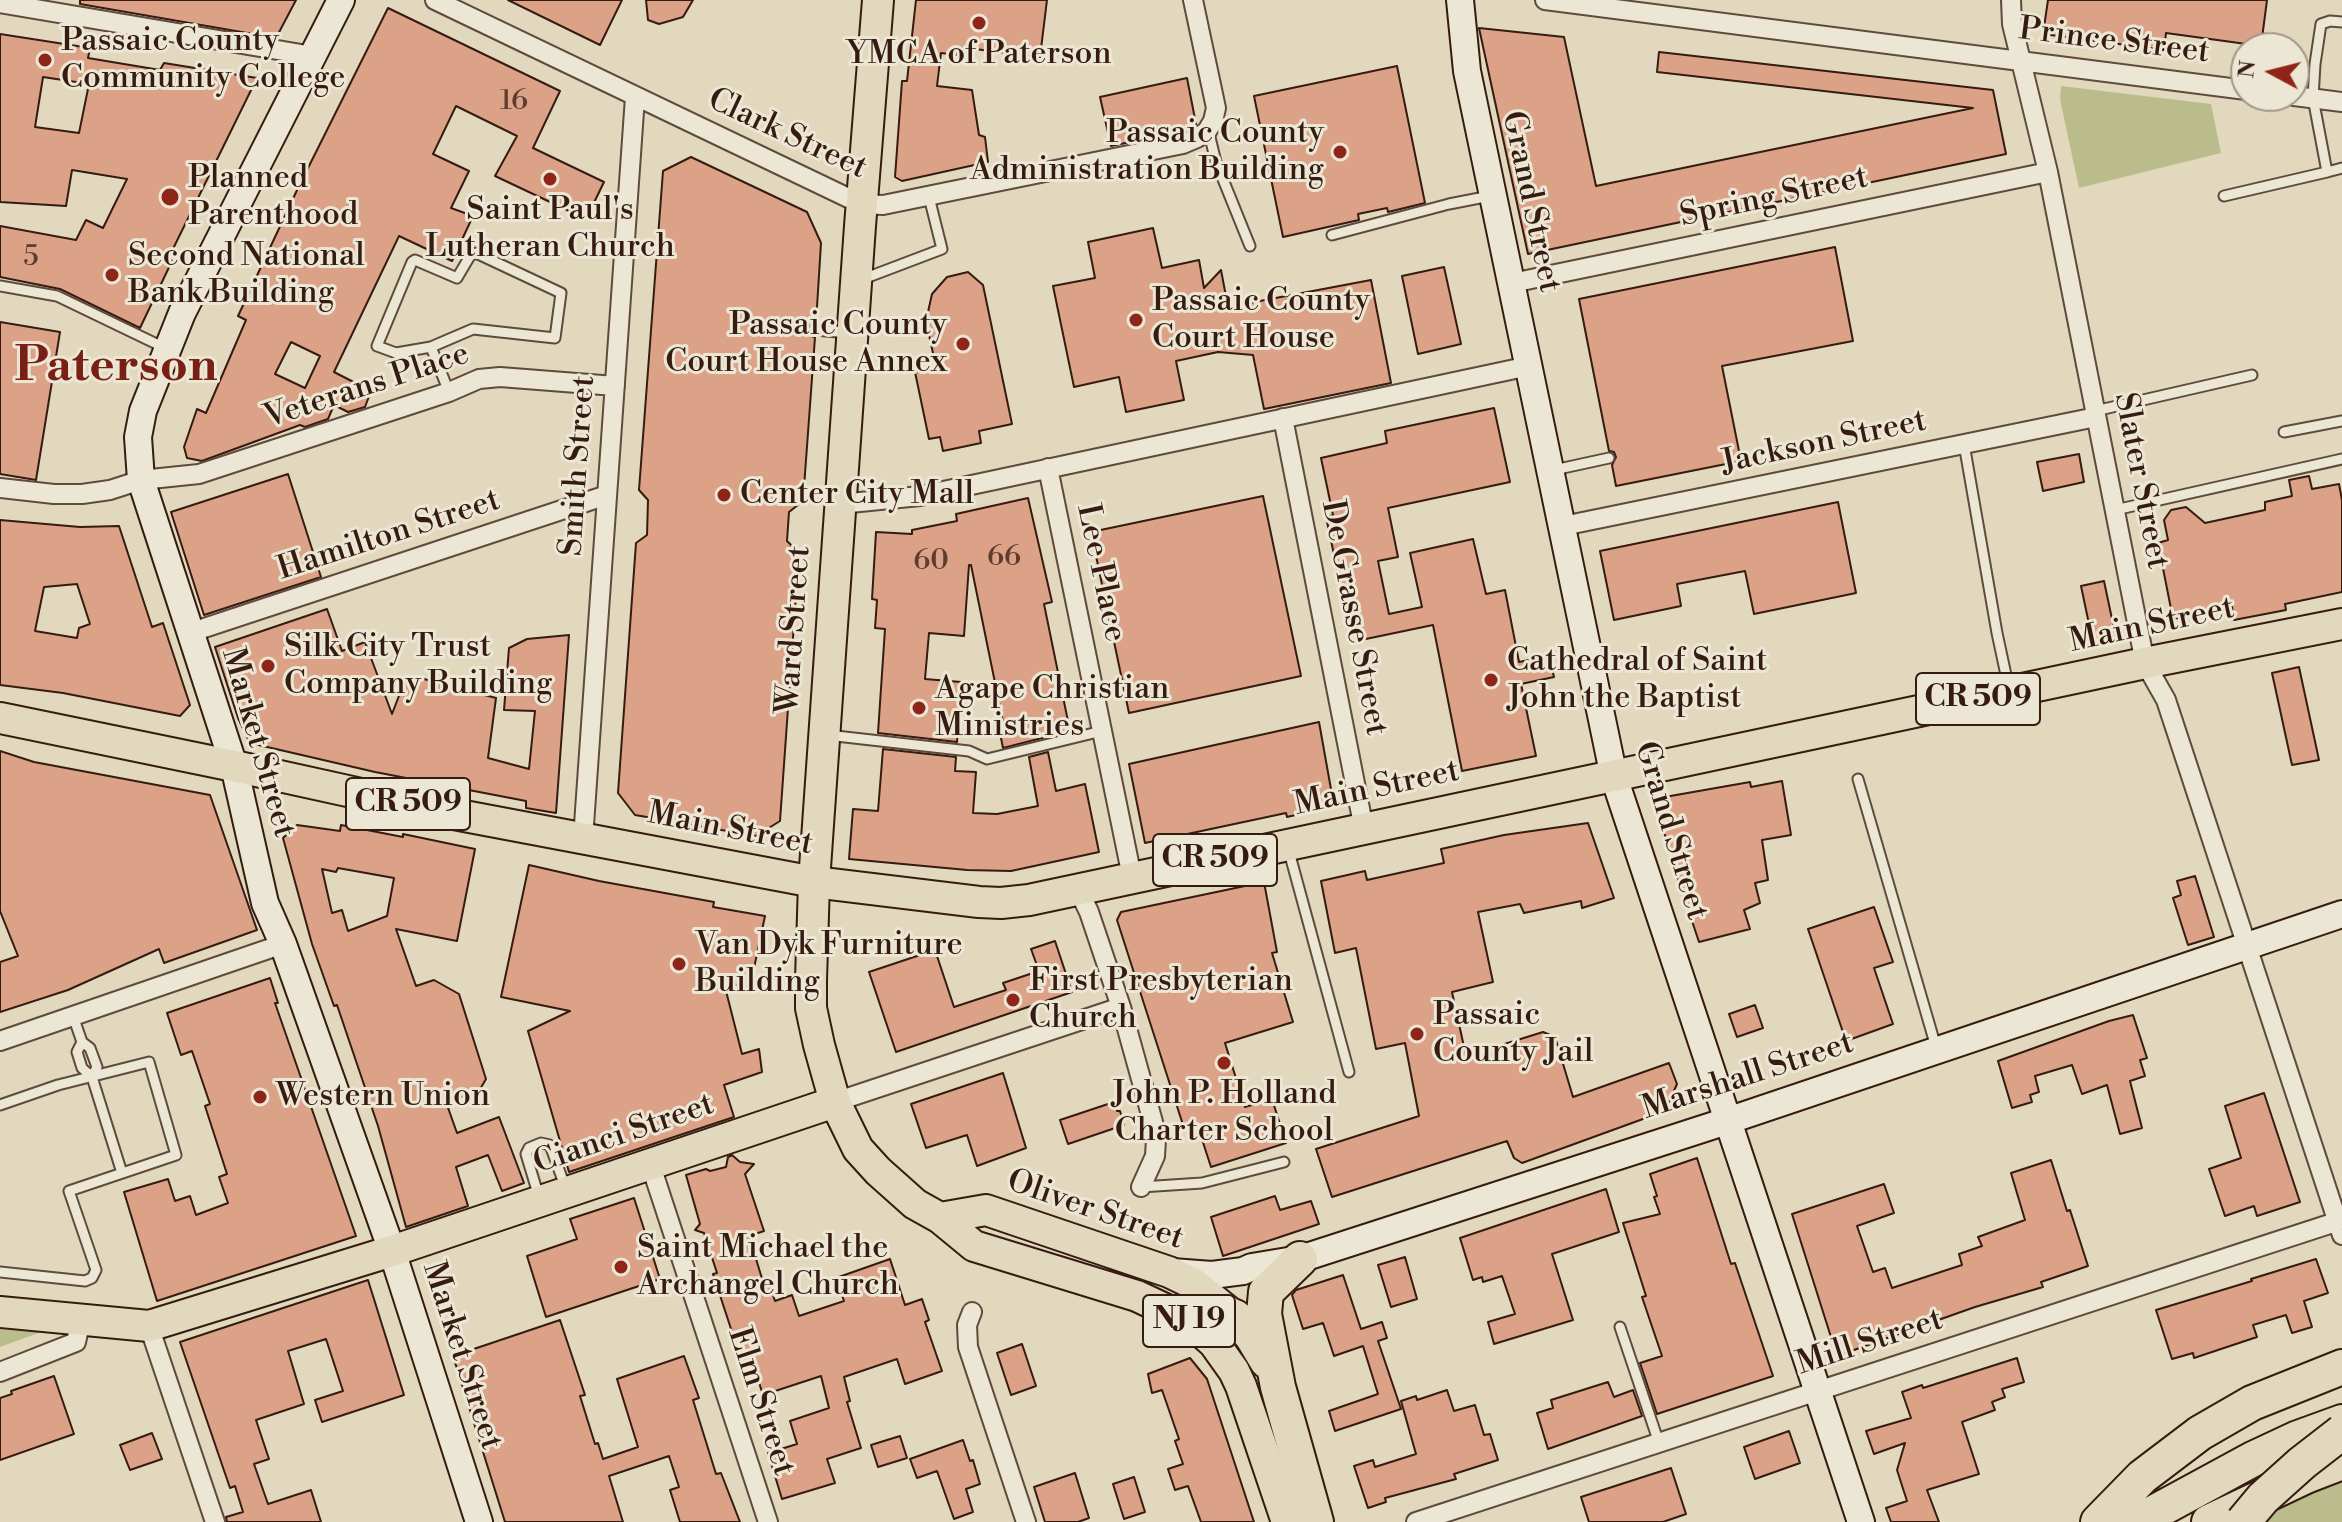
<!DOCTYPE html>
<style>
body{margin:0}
#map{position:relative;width:2342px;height:1522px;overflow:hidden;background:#e1d8be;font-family:"Libre Bodoni",serif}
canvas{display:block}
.north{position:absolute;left:2230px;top:32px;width:80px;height:80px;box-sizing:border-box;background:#ece6d5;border:2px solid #a39586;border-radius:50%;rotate:277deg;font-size:22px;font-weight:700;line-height:32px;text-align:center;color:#351b10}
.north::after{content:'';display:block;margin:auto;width:28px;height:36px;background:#8f2418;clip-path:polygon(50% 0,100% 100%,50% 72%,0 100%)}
</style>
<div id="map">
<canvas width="2342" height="1522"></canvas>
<div class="north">N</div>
</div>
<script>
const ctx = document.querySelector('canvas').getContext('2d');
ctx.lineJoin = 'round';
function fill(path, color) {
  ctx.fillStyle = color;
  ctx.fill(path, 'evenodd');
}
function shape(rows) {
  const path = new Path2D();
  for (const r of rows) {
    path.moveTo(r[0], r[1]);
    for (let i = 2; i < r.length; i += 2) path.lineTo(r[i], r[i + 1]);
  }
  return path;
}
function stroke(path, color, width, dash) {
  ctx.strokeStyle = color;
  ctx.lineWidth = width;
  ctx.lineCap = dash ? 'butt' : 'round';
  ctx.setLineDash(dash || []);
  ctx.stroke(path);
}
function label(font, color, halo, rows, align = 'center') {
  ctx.font = font + ' "Libre Bodoni",serif';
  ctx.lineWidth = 6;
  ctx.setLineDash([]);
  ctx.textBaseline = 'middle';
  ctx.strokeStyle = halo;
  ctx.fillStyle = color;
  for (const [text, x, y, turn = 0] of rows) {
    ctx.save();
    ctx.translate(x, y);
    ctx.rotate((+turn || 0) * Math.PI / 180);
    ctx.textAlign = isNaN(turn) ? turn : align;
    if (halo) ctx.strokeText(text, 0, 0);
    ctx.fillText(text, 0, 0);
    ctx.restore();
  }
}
fill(shape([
 [2061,86,2211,104,2221,153,2079,188,2060,99],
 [0,1329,41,1332,0,1347],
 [2342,1472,2342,1522,2266,1522,2287,1496]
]), '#bbbc8c');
const building = shape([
 [80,0,296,0,276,38,80,4,80,0],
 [508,0,622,0,600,45,508,0],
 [646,0,693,0,683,17,659,24,648,20,646,0],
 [916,0,1047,0,1040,57,958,47,957,55,941,53,937,86,972,90,979,135,985,137,988,162,902,181,895,177,902,81,907,81,916,0],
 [2048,0,2267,0,2261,46,2166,33,2164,50,2043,34,2048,0],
 [388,8,560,91,533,148,604,182,586,219,495,176,517,136,456,106,433,154,469,171,451,208,473,216,452,261,399,236,334,372,371,391,365,407,348,412,334,405,328,419,305,427,300,425,202,461,187,458,184,447,197,409,206,413,246,320,238,316,298,188,388,8],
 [291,342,320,356,305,388,275,374,291,342],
 [1479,28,1564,37,1596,186,1973,108,1657,72,1659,52,1993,90,2006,154,1528,254,1479,28],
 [0,34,90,48,88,58,160,70,164,63,257,78,168,259,172,261,140,328,60,289,0,277,0,226,76,240,86,220,103,228,127,179,72,170,66,206,0,202,0,34],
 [43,77,89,84,79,133,35,127,43,77],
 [1397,66,1425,203,1388,212,1387,208,1358,214,1359,220,1283,237,1254,96,1397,66],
 [1187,78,1196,124,1179,132,1111,146,1100,97,1187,78],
 [691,157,807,212,821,243,816,323,809,325,808,330,810,336,815,337,803,501,789,512,787,541,799,553,780,821,756,836,635,815,618,793,636,543,647,535,648,500,639,490,663,171,691,157],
 [1153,228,1162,268,1199,260,1204,288,1221,270,1228,307,1371,280,1391,383,1264,409,1253,355,1218,352,1176,361,1184,400,1126,412,1119,377,1074,387,1053,286,1095,278,1088,242,1153,228],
 [1835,247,1853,341,1722,366,1741,461,1616,486,1612,465,1616,457,1614,452,1609,451,1579,299,1835,247],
 [1444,267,1461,344,1418,354,1402,276,1444,267],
 [968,272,983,285,1012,424,979,431,981,443,943,451,940,437,929,439,915,372,936,367,926,321,932,294,947,277,968,272],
 [0,322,60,332,36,480,0,474,0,322],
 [1494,408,1510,482,1388,508,1398,557,1378,561,1389,614,1422,607,1410,553,1473,539,1486,594,1505,590,1519,662,1549,656,1554,677,1521,684,1536,756,1462,771,1433,625,1361,640,1355,609,1346,611,1326,517,1333,515,1321,458,1387,443,1385,431,1494,408],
 [2079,454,2084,482,2043,491,2037,462,2079,454],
 [288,474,321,577,204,615,171,512,288,474],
 [2309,476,2312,489,2339,484,2342,500,2342,592,2285,604,2286,610,2234,620,2232,607,2173,619,2158,543,2168,540,2164,520,2171,510,2186,507,2205,523,2265,510,2265,502,2292,496,2289,480,2309,476],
 [1263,496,1301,676,1129,713,1091,532,1263,496],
 [1028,498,1052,602,1044,604,1070,731,1003,748,998,723,1003,722,971,565,969,565,964,636,929,633,925,679,961,682,957,742,878,733,885,629,875,628,877,600,872,599,876,532,912,534,912,530,957,521,956,514,1028,498],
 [1838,502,1856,593,1754,614,1745,571,1677,584,1681,606,1614,620,1600,551,1838,502],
 [0,520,80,527,119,526,152,627,163,623,190,705,180,716,63,693,0,685,0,520],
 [77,584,90,624,79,628,77,638,35,631,44,587,77,584],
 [2104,581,2116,638,2093,643,2081,586,2104,581],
 [327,609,342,651,365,642,392,714,405,680,424,679,496,698,488,758,529,769,535,711,504,710,509,648,527,639,569,635,556,813,526,808,526,801,375,772,250,743,238,718,215,647,327,609],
 [2299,667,2319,760,2292,765,2272,673,2299,667],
 [1319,722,1334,806,1287,817,1286,813,1145,843,1129,764,1319,722],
 [883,749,956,757,955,771,976,772,973,813,997,814,1038,806,1029,757,1048,752,1056,791,1085,784,1099,852,1011,871,967,870,849,859,853,809,878,811,883,749],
 [0,751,34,762,210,795,257,930,164,963,159,949,68,990,0,1012,0,962,18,956,0,911,0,751],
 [1782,781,1791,835,1762,840,1768,880,1755,883,1760,903,1744,910,1750,929,1699,942,1674,867,1677,866,1654,807,1659,798,1750,782,1751,787,1782,781],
 [1588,823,1614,898,1582,908,1581,901,1524,913,1520,904,1478,912,1493,982,1452,992,1466,1056,1543,1032,1555,1037,1573,1097,1669,1063,1677,1084,1665,1111,1522,1163,1514,1158,1507,1141,1332,1197,1316,1149,1419,1116,1405,1043,1376,1049,1356,948,1335,953,1321,881,1365,871,1367,880,1444,863,1441,849,1504,835,1588,823],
 [297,825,340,831,341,825,403,837,403,834,475,849,457,941,396,929,416,986,434,980,459,994,486,1079,479,1091,446,1102,457,1133,499,1117,524,1183,502,1191,488,1155,456,1167,468,1206,406,1227,378,1126,337,1005,334,1006,312,944,283,838,297,825],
 [338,868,394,878,387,916,348,931,342,910,332,913,322,869,336,872,338,868],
 [529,865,599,881,714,902,713,907,765,916,750,987,724,983,742,1054,759,1049,762,1072,724,1085,734,1117,569,1172,528,1031,570,1011,501,997,529,865],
 [2195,876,2214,937,2188,945,2173,898,2181,895,2177,881,2195,876],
 [1264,882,1277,952,1272,953,1293,1022,1225,1043,1245,1107,1272,1099,1286,1143,1211,1167,1197,1124,1184,1128,1117,920,1121,912,1264,882],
 [1874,907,1893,962,1874,968,1893,1024,1846,1041,1808,929,1874,907],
 [1055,941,1072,992,896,1052,869,972,935,950,954,1007,1006,990,1003,983,1039,971,1031,949,1055,941],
 [270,978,278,1003,275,1003,356,1236,157,1301,124,1192,168,1179,175,1201,190,1196,196,1215,228,1203,219,1177,227,1174,205,1106,210,1104,192,1051,181,1055,167,1013,270,978],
 [1755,1005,1763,1028,1737,1037,1729,1014,1755,1005],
 [2133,1015,2147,1058,2140,1060,2145,1076,2130,1081,2142,1128,2120,1134,2107,1085,2082,1094,2072,1065,2035,1076,2039,1092,2030,1095,2032,1102,2012,1108,1998,1061,2109,1021,2133,1015],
 [1003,1073,1026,1148,977,1166,967,1135,926,1148,911,1104,1003,1073],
 [2264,1093,2300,1202,2257,1216,2254,1206,2225,1216,2209,1169,2241,1158,2225,1106,2264,1093],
 [1114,1102,1117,1111,1120,1111,1124,1125,1068,1144,1060,1120,1114,1102],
 [732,1155,740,1162,754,1164,745,1174,764,1231,749,1236,764,1285,769,1284,775,1301,792,1295,799,1316,844,1301,836,1278,890,1259,905,1305,922,1299,929,1320,925,1322,942,1371,905,1384,897,1359,844,1377,850,1401,847,1402,861,1448,827,1459,835,1483,782,1499,768,1453,797,1444,790,1421,829,1408,821,1376,763,1395,754,1367,741,1372,730,1339,734,1338,713,1274,717,1273,704,1233,695,1230,700,1224,686,1175,706,1169,710,1171,726,1167,728,1157,732,1155],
 [1697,1158,1731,1264,1735,1263,1773,1376,1657,1414,1640,1363,1662,1356,1642,1297,1646,1296,1623,1223,1660,1214,1654,1197,1657,1196,1650,1174,1697,1158],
 [2051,1160,2067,1211,2070,1210,2088,1266,2041,1282,2043,1287,1975,1307,1837,1356,1792,1214,1884,1184,1894,1213,1857,1226,1873,1272,1885,1268,1892,1288,1962,1265,1959,1254,1982,1246,1978,1237,2025,1220,2011,1173,2051,1160],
 [1606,1189,1619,1232,1552,1254,1573,1320,1494,1344,1488,1322,1515,1314,1502,1276,1483,1282,1482,1277,1473,1280,1460,1238,1606,1189],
 [1275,1196,1280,1210,1311,1201,1319,1224,1223,1256,1211,1217,1275,1196],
 [634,1198,660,1279,546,1317,527,1256,577,1239,570,1219,634,1198],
 [1405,1257,1417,1299,1391,1307,1378,1265,1405,1257],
 [2316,1259,2328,1293,2304,1301,2312,1327,2292,1333,2286,1315,2253,1325,2257,1337,2194,1358,2193,1353,2172,1359,2156,1310,2252,1281,2251,1279,2316,1259],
 [1343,1275,1361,1329,1382,1322,1387,1338,1378,1341,1401,1409,1335,1431,1329,1411,1378,1394,1363,1346,1334,1356,1323,1323,1303,1329,1292,1295,1296,1290,1343,1275],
 [368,1280,404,1395,322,1422,315,1400,343,1391,326,1339,288,1351,304,1404,256,1420,269,1459,254,1464,268,1504,311,1490,321,1522,227,1522,226,1517,243,1512,235,1486,230,1488,180,1342,368,1280],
 [560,1320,585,1395,580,1396,595,1444,598,1443,603,1459,638,1447,617,1379,684,1356,699,1398,693,1400,716,1474,721,1473,740,1522,680,1522,670,1490,679,1487,669,1456,609,1476,623,1522,505,1522,453,1356,560,1320],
 [1022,1344,1036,1386,1011,1395,997,1353,1022,1344],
 [1190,1358,1207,1379,1254,1522,1201,1522,1188,1486,1175,1490,1168,1469,1183,1464,1175,1441,1179,1439,1162,1390,1152,1393,1148,1374,1190,1358],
 [2017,1358,2024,1382,2002,1389,2005,1397,1992,1402,1995,1410,1962,1422,1979,1474,1927,1490,1939,1522,1891,1522,1886,1508,1907,1501,1897,1470,1905,1443,1874,1454,1866,1431,1911,1418,1902,1392,1922,1385,1923,1388,2017,1358],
 [54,1376,74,1434,0,1460,0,1398,12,1394,11,1391,54,1376],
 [1608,1382,1614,1397,1633,1390,1642,1416,1548,1449,1537,1413,1553,1408,1551,1400,1608,1382],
 [1447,1390,1454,1411,1475,1405,1484,1435,1490,1434,1498,1460,1454,1474,1456,1479,1385,1498,1386,1502,1368,1508,1354,1466,1373,1460,1375,1467,1416,1454,1401,1401,1416,1396,1417,1400,1447,1390],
 [1789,1431,1800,1463,1755,1479,1744,1447,1789,1431],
 [152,1433,162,1459,130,1470,120,1445,152,1433],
 [900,1436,907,1458,878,1467,871,1445,900,1436],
 [963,1440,970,1461,973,1460,980,1484,966,1489,973,1512,954,1519,937,1471,917,1478,910,1459,963,1440],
 [1671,1468,1686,1514,1663,1522,1589,1522,1581,1497,1671,1468],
 [1075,1473,1089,1518,1078,1522,1045,1522,1034,1487,1075,1473],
 [1134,1477,1145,1512,1124,1519,1113,1484,1134,1477]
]);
fill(building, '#dca288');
stroke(building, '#351b10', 2);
const lane = shape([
 [1208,129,1216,162,1250,246],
 [2327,172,2342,168],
 [2224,196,2327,172,2313,98,2315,64,2321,24,2330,21,2342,22],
 [1332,235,1449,204,1490,196],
 [863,279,942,249,929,197],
 [0,286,57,296,165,348],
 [815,330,849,333],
 [431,347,396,353,377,346,412,262,415,260,457,278,470,256,476,253,561,293,555,338,473,329,431,347,449,392],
 [2095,411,2252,375],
 [2284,432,2342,421],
 [1964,444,1997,633,2009,689],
 [1554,470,1609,458],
 [2115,510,2342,459],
 [827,735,969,751,987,759,1102,731],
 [1858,779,1936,1047],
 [1288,848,1349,1072],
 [73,1016,82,1042,90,1048,97,1067,92,1077,122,1173],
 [82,1042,77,1052,82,1068,92,1077],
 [0,1105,58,1085,149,1062,176,1155,69,1191,96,1270,92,1278,85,1281,0,1272],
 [1141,1187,1202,1183,1284,1162],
 [539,1197,526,1154,529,1148,541,1143,550,1145,566,1189],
 [1620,1327,1659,1443]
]);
const street = shape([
 [435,0,861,204,883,205,1183,144,1197,138,1207,131,1213,121,1216,108,1193,0],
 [1545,0,2246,90],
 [2011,0,2012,24,2048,172,2145,663,2166,700,2342,1235],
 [0,3,313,56],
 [2294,96,2342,102],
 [1512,283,2048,172],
 [1283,418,1364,829],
 [1048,468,1132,877],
 [0,488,54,494,82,494,110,490,141,480,199,474,449,392,479,379,500,377,615,386],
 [840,504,920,496,1529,366],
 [1563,526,2096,417],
 [189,633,607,495],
 [583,839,635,97],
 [1078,889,1089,912,1121,1007,1153,1122,1156,1139,1155,1156,1141,1187],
 [0,1041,283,944],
 [835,1102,1121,1007],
 [650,1163,768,1522],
 [972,1312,967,1325,968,1347,1026,1522],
 [149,1326,215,1522],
 [0,1372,76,1342,81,1320],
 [1416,1522,2342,1220]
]);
const secondary = shape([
 [341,0,182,313,143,411,138,437,141,480,234,766,265,903,283,944,392,1251,479,1522],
 [1460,0,1467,71,1614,777,1861,1522],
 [1172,1272,1212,1275,1243,1271,1252,1267,1300,1259,1727,1121,2342,914]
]);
const primary = shape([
 [878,0,860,226,814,882,811,980,811,1008,819,1045,835,1102,858,1149,878,1171,915,1204,940,1218,974,1246,1137,1296,1188,1320,1214,1343,1234,1371,1241,1386,1287,1522],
 [0,718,234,766,443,812,814,882,979,902,1001,903,1029,900,2145,663,2342,624],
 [940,1218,986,1210,1169,1272,1194,1284,1235,1317],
 [0,1312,149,1326,392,1251,835,1102]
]);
const highway = shape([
 [1300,1259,1266,1292,1264,1314,1278,1387,1316,1522],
 [1235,1317,1252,1336,1267,1361],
 [2098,1522,2142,1477,2200,1433,2252,1403,2342,1367],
 [2137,1522,2253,1459,2298,1438,2342,1422],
 [2209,1522,2306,1476,2342,1462]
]);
stroke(lane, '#604a3c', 13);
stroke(street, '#604a3c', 22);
stroke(secondary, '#351b10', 30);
stroke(primary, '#351b10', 34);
stroke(highway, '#351b10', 38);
stroke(lane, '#ece6d5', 9);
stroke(street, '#ece6d5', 18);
stroke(secondary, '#ece6d5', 26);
stroke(primary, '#e1d8be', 30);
stroke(highway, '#e1d8be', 34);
const highwayBridge = shape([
 [2243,1522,2263,1498,2302,1463,2342,1432]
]);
stroke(highwayBridge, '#351b10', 38, []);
stroke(highwayBridge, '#e1d8be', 34);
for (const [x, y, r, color] of [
 [979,23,8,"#8f2418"],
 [45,60,8,"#8f2418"],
 [1340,152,8,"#8f2418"],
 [550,179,8,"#8f2418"],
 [170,197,10,"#8f2418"],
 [112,275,8,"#8f2418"],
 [1136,320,8,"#8f2418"],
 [963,344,8,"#8f2418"],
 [724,495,8,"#8f2418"],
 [268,666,8,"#8f2418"],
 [1491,680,8,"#8f2418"],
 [919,708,8,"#8f2418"],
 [679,964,8,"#8f2418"],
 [1013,1000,8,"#8f2418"],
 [1417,1034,8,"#8f2418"],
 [1224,1063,8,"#8f2418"],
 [260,1097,8,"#8f2418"],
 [621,1267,8,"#8f2418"]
]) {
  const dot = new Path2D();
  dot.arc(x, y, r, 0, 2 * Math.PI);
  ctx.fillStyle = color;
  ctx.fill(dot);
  stroke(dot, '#ece6d5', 3);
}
label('28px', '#5f3d2e', null, [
 ["16",514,102],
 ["5",31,258],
 ["66",1004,558],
 ["60",931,562]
]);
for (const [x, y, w] of [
 [1978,699,124],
 [408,804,124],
 [1215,860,124],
 [1189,1321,92]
]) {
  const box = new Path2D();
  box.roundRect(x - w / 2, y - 26, w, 52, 6);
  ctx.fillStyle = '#ece6d5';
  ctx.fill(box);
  stroke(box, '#351b10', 2);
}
label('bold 30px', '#351b10', null, [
 ["CR 509",1978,699],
 ["CR 509",408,804],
 ["CR 509",1215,860],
 ["NJ 19",1189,1321]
]);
label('32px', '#351b10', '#ece6d5', [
 ["Passaic County",61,42],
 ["Community College",61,79],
 ["YMCA of Paterson",979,55,"center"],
 ["Passaic County",1324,134,"right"],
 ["Administration Building",1324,171,"right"],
 ["Planned",188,179],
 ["Parenthood",188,216],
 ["Saint Paul's",550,211,"center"],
 ["Lutheran Church",550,248,"center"],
 ["Second National",128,257],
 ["Bank Building",128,294],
 ["Passaic County",1152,302],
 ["Court House",1152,339],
 ["Passaic County",947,326,"right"],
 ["Court House Annex",947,363,"right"],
 ["Center City Mall",740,495],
 ["Silk City Trust",284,648],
 ["Company Building",284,685],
 ["Cathedral of Saint",1507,662],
 ["John the Baptist",1507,699],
 ["Agape Christian",935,690],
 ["Ministries",935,727],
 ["Van Dyk Furniture",695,946],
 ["Building",695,983],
 ["First Presbyterian",1029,982],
 ["Church",1029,1019],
 ["Passaic",1433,1016],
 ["County Jail",1433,1053],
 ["John P. Holland",1224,1095,"center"],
 ["Charter School",1224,1132,"center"],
 ["Western Union",276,1097],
 ["Saint Michael the",637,1249],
 ["Archangel Church",637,1286]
], 'left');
label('32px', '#351b10', '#ece6d5', [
 ["Prince Street",2114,42,7],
 ["Clark Street",787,135,25],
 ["Spring Street",1774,198,-12],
 ["Grand Street",1530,202,78],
 ["Veterans Place",367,387,-18],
 ["Jackson Street",1824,443,-12],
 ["Smith Street",579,466,-86],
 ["Slater Street",2140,481,79],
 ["Hamilton Street",389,536,-18],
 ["Lee Place",1100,573,78],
 ["De Grasse Street",1353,618,79],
 ["Main Street",2152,626,-12],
 ["Ward Street",795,630,-86],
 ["Market Street",257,743,74],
 ["Main Street",1377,789,-12],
 ["Main Street",730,830,11],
 ["Grand Street",1670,831,73],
 ["Marshall Street",1748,1077,-18],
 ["Cianci Street",624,1135,-19],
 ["Oliver Street",1095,1211,19],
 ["Mill Street",1870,1343,-18],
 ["Market Street",461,1356,72],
 ["Elm Street",760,1402,72]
]);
label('bold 48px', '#7a1f14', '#ece6d5', [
 ["Paterson",116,369]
]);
</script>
